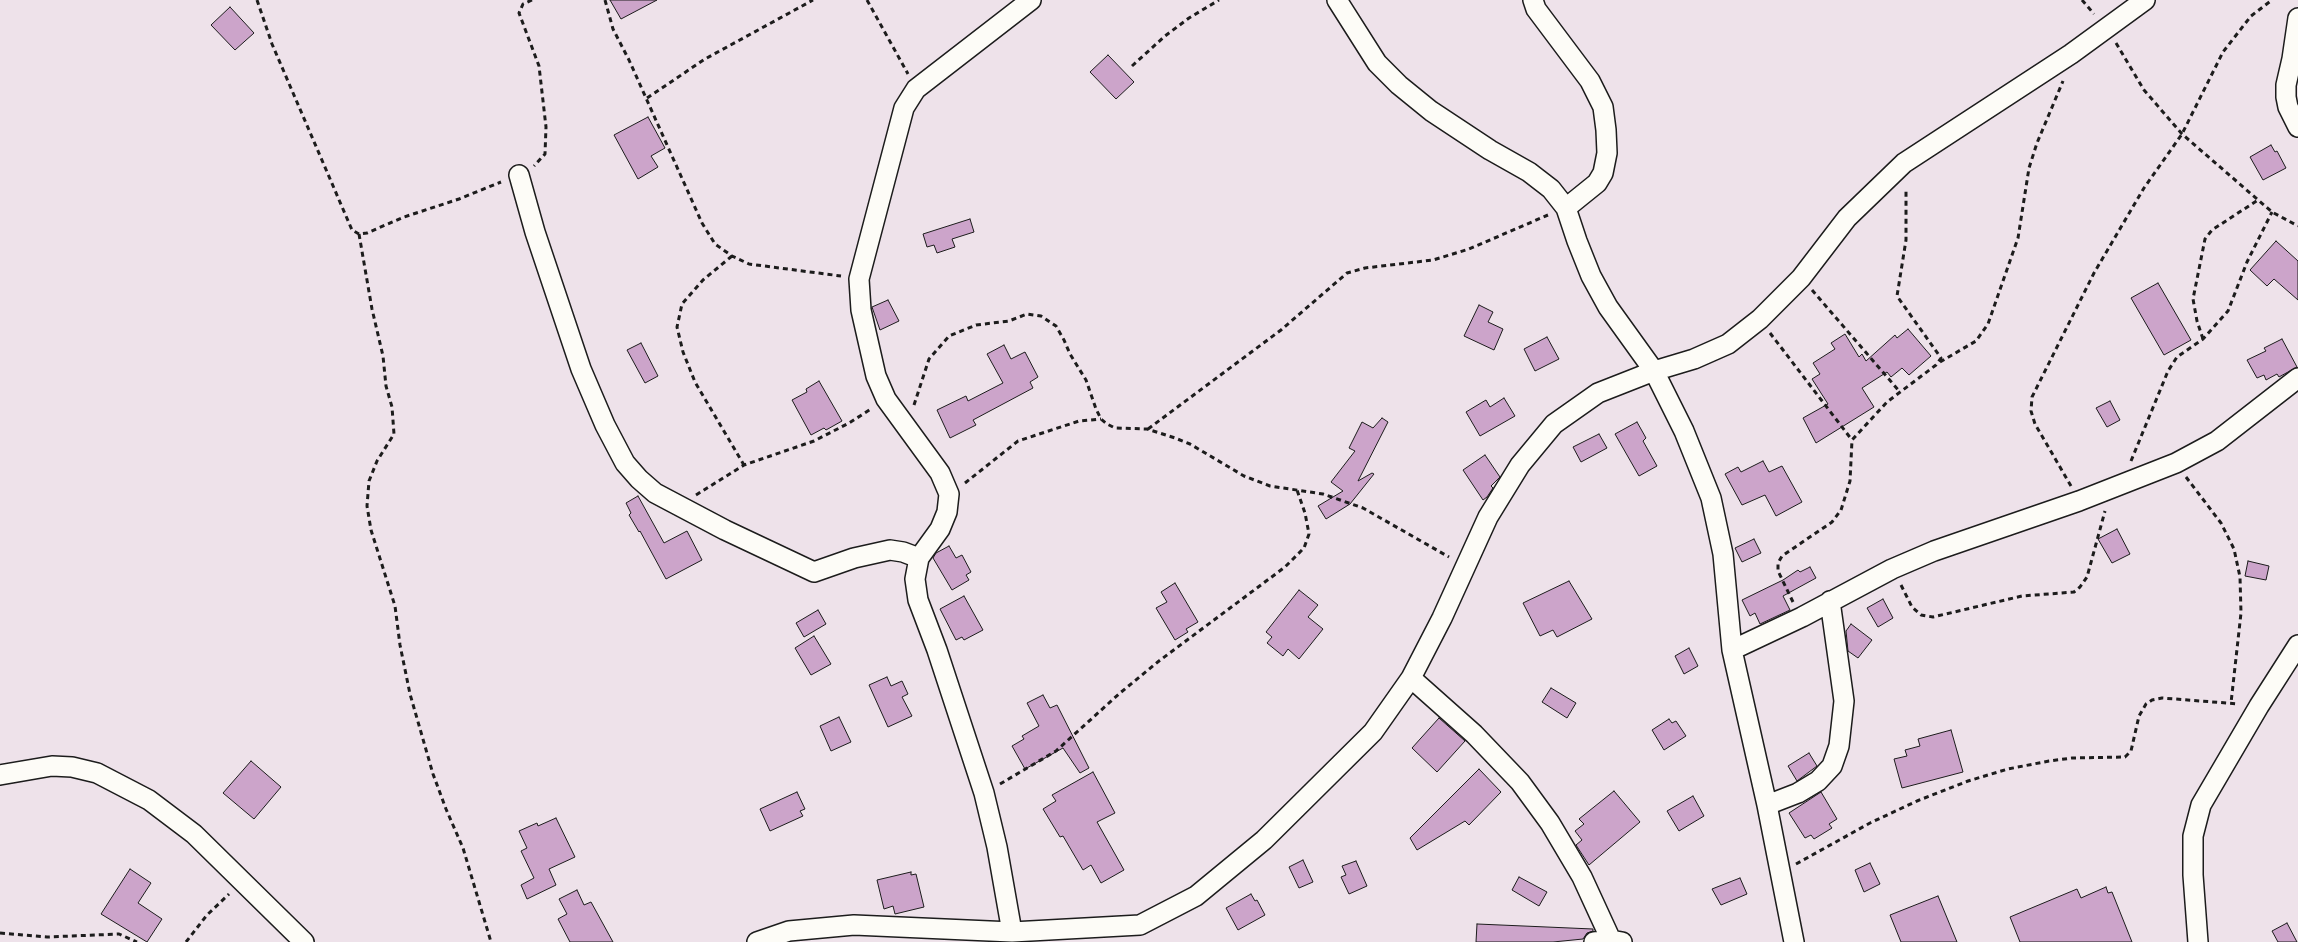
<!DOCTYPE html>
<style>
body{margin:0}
canvas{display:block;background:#eee2ea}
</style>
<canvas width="2298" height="942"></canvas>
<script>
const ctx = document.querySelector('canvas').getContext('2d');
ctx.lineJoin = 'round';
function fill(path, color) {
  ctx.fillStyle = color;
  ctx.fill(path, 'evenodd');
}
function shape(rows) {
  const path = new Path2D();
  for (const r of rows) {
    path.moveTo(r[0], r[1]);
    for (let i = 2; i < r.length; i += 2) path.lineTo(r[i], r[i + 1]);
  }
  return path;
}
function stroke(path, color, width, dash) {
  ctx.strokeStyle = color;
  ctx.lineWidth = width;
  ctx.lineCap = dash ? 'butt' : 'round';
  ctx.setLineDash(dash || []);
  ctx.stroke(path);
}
const building = shape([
 [610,0,657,0,621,19,610,0],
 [230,7,254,33,235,50,211,25,230,7],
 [1108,55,1134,82,1116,99,1090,72,1108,55],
 [648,117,665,148,651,156,658,167,638,179,614,135,648,117],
 [2271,145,2275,152,2277,151,2286,168,2263,180,2250,157,2271,145],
 [970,219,974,232,952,239,955,247,937,253,934,245,927,247,923,234,970,219],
 [2276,241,2298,261,2298,300,2274,279,2267,286,2250,270,2276,241],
 [2158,283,2191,340,2164,355,2131,298,2158,283],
 [888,300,899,321,880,330,872,307,888,300],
 [1479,305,1493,312,1488,322,1503,329,1494,350,1464,336,1479,305],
 [1908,329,1931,356,1909,375,1902,368,1891,377,1887,372,1862,388,1874,407,1816,443,1803,418,1828,404,1812,379,1820,374,1813,363,1835,349,1831,343,1845,334,1859,357,1862,354,1866,361,1895,335,1897,338,1908,329],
 [1547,337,1559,359,1535,371,1524,349,1547,337],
 [2282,339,2297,367,2279,377,2277,374,2266,380,2264,375,2257,378,2247,360,2266,351,2264,348,2282,339],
 [641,343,658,376,645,383,627,350,641,343],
 [1004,345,1011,359,1025,352,1038,377,1030,382,1033,388,973,420,976,425,950,438,937,410,966,396,968,401,1003,383,987,354,1004,345],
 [819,381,842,421,826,430,824,428,811,435,792,400,807,392,806,389,819,381],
 [1504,398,1515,416,1480,436,1466,412,1486,400,1490,407,1504,398],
 [2110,401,2120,420,2107,427,2096,408,2110,401],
 [1382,418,1388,422,1358,481,1372,473,1374,474,1350,504,1326,519,1318,506,1343,491,1331,482,1355,451,1349,448,1362,422,1373,428,1382,418],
 [1637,422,1646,438,1643,441,1657,466,1639,476,1615,434,1637,422],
 [1599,434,1607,448,1581,462,1573,447,1599,434],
 [1485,455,1500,477,1491,486,1493,488,1487,497,1483,500,1463,470,1485,455],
 [1763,461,1769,472,1782,466,1802,502,1776,516,1765,495,1742,505,1725,474,1738,467,1741,472,1763,461],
 [638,496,664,543,687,531,702,560,666,579,640,531,639,532,629,515,631,513,626,503,638,496],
 [2117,529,2130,554,2112,563,2098,539,2117,529],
 [1754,539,1761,553,1742,562,1735,548,1754,539],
 [949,546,956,558,962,555,971,572,966,575,969,580,952,590,933,558,936,553,949,546],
 [2248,561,2269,566,2266,580,2245,576,2248,561],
 [1810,567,1816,578,1783,596,1790,610,1760,624,1755,613,1750,616,1742,600,1783,580,1798,570,1800,572,1810,567],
 [1569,581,1592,619,1557,637,1553,630,1540,636,1523,603,1569,581],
 [1175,583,1198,622,1186,629,1188,632,1175,640,1156,608,1167,602,1161,592,1175,583],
 [1299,590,1318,605,1308,617,1323,629,1299,659,1288,649,1283,656,1267,643,1272,637,1266,632,1299,590],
 [964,596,983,630,964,640,962,637,956,640,940,609,964,596],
 [1883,599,1893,618,1878,627,1867,608,1883,599],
 [818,610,826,624,804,637,796,623,818,610],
 [1851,624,1872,640,1858,658,1848,651,1846,631,1851,624],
 [814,636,831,664,811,675,795,648,814,636],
 [1689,648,1698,666,1684,674,1675,656,1689,648],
 [887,677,891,686,902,681,908,694,902,697,912,716,888,727,869,685,887,677],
 [1551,688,1576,703,1567,718,1542,702,1551,688],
 [1043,695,1050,708,1057,705,1089,768,1080,773,1063,748,1025,769,1012,746,1024,739,1022,736,1039,726,1027,703,1043,695],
 [839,717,851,742,831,751,820,726,839,717],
 [1439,718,1465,741,1437,772,1412,748,1439,718],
 [1669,719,1672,723,1676,721,1686,736,1664,750,1652,730,1669,719],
 [1951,730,1963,772,1902,788,1894,759,1907,756,1905,750,1920,746,1918,739,1951,730],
 [1809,753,1817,766,1797,781,1788,766,1809,753],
 [251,761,281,787,254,819,223,793,251,761],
 [1479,769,1501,792,1469,825,1465,821,1417,850,1410,838,1479,769],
 [1093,772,1115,813,1097,822,1124,870,1101,883,1091,865,1083,870,1063,836,1060,837,1043,809,1056,801,1052,795,1093,772],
 [1614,791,1640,822,1589,865,1576,845,1582,840,1575,831,1584,824,1579,819,1614,791],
 [797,792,805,809,800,811,803,816,770,831,760,809,797,792],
 [1821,792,1837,819,1829,824,1832,828,1814,839,1811,835,1805,838,1789,813,1821,792],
 [1693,796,1704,816,1679,831,1667,811,1693,796],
 [556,818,575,857,549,869,556,885,527,899,521,885,534,878,521,851,527,848,519,831,537,823,538,826,556,818],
 [1303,860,1313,882,1299,888,1289,867,1303,860],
 [1356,861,1367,886,1349,894,1341,877,1346,875,1342,866,1356,861],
 [1870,863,1880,884,1864,892,1855,870,1870,863],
 [130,869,151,883,138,903,162,919,147,942,101,914,130,869],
 [911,872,911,875,916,874,924,907,895,914,893,906,884,909,877,880,911,872],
 [1519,877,1547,892,1539,906,1512,890,1519,877],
 [1740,878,1747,894,1721,905,1712,889,1740,878],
 [2106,887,2108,893,2112,892,2132,942,2020,942,2010,917,2077,889,2081,898,2106,887],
 [577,890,584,905,591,902,613,942,570,942,558,919,567,914,559,899,577,890],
 [1251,894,1255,901,1257,900,1265,915,1238,930,1226,908,1251,894],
 [1938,896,1957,942,1901,942,1890,915,1938,896],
 [2287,923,2297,942,2278,942,2272,931,2287,923],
 [1477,924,1593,929,1593,931,1587,933,1583,939,1553,942,1476,942,1477,924]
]);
fill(building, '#cca4ca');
stroke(building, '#1c1c1c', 1);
const street = shape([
 [1337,0,1377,63,1399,85,1431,111,1490,150,1529,172,1551,189,1566,208,1577,241,1591,276,1608,307,1654,371,1684,431,1711,498,1723,554,1732,650,1767,805,1794,942],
 [1533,0,1536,9,1590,81,1603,107,1606,130,1607,153,1603,173,1597,183,1566,208],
 [2298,18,2292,59,2286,85,2286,97,2288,107,2298,127],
 [519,175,535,232,581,369,605,425,625,463,639,479,655,493,725,530,814,572,854,558,890,550,903,552,919,558],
 [1732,650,1802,617,1892,569,1934,551,2079,501,2176,463,2217,441,2298,378],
 [1411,678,1474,734,1520,782,1550,823,1582,877,1611,940],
 [0,775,52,766,72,767,97,773,149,800,194,834,304,942],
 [1767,805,1798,793,1818,781,1832,766,1839,746,1844,701,1830,601],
 [1012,932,997,847,984,793,937,650,918,600,915,579,919,558,940,529,947,512,949,494,940,473,886,399,876,376,861,310,859,279,904,108,916,89,1031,0],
 [757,942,789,931,854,925,1012,932,1140,925,1196,896,1264,840,1373,732,1411,678,1442,618,1488,517,1520,465,1554,424,1598,393,1654,371,1694,359,1728,344,1760,319,1801,278,1847,218,1904,163,2071,54,2145,0],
 [1594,942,1611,940,1622,942],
 [2198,942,2193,875,2193,836,2201,805,2259,706,2298,645]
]);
stroke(street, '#1c1c1c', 22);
stroke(shape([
 [257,0,272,44,352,230,359,234,367,233,404,217,459,199,501,182],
 [532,0,523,4,519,13,539,66,546,127,545,154,534,166],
 [605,0,613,29,629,60,702,223,715,244,732,256,749,264,841,276],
 [867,0,908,74],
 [2082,0,2094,14],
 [2116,43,2144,90,2182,134,2272,212,2298,226],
 [1132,66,1165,36,1189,18,1219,0],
 [647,98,705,59,813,0],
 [359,234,372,309,383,356,386,386,392,407,394,434,377,461,369,481,367,506,371,530,395,606,400,645,410,694,433,774,446,809,463,848,491,942],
 [732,256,703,280,682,304,677,327,683,352,695,382,744,465],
 [1812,290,1900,392],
 [1770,333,1852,440],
 [2203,339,2197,321,2193,299,2205,239,2212,230,2258,200],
 [1940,362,1976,341,1988,324,2018,238,2029,168,2037,143,2063,81],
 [914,405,929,359,949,336,976,325,1009,321,1027,314,1041,316,1056,326,1064,340,1070,354,1086,380,1096,409,1101,419,1107,424,1115,428,1147,429,1175,438,1190,444,1244,476,1270,486,1323,494,1363,508,1449,557],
 [1148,429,1281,330,1347,273,1365,268,1433,260,1469,249,1548,215],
 [2131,461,2168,371,2177,357,2203,339,2228,311,2247,262,2272,212],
 [2186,477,2221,523,2234,549,2240,577,2241,613,2231,703],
 [965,483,1018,441,1079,421,1101,419],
 [2071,486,2035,424,2031,411,2032,397,2094,273,2144,188,2182,134,2223,52,2251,16,2272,0],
 [696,495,744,465,814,441,849,423,871,409],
 [1901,585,1912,607,1921,615,1933,617,2022,596,2074,592,2080,587,2087,577,2105,511],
 [1793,602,1778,571,1778,563,1782,556,1832,522,1841,510,1850,481,1852,440,1887,402,1936,365,1941,358,1897,296,1906,240,1906,188],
 [1000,784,1056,751,1120,693,1159,661,1285,567,1304,548,1309,534,1305,513,1297,490],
 [1796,864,1870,823,1917,801,1968,781,2008,769,2049,761,2072,758,2125,757,2131,751,2139,716,2146,704,2152,700,2162,698,2239,704],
 [0,933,47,937,119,934,137,942],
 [186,942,207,915,229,894]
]), '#1c1c1c', 3, [5, 4]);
stroke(street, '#fdfcf7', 19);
</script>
